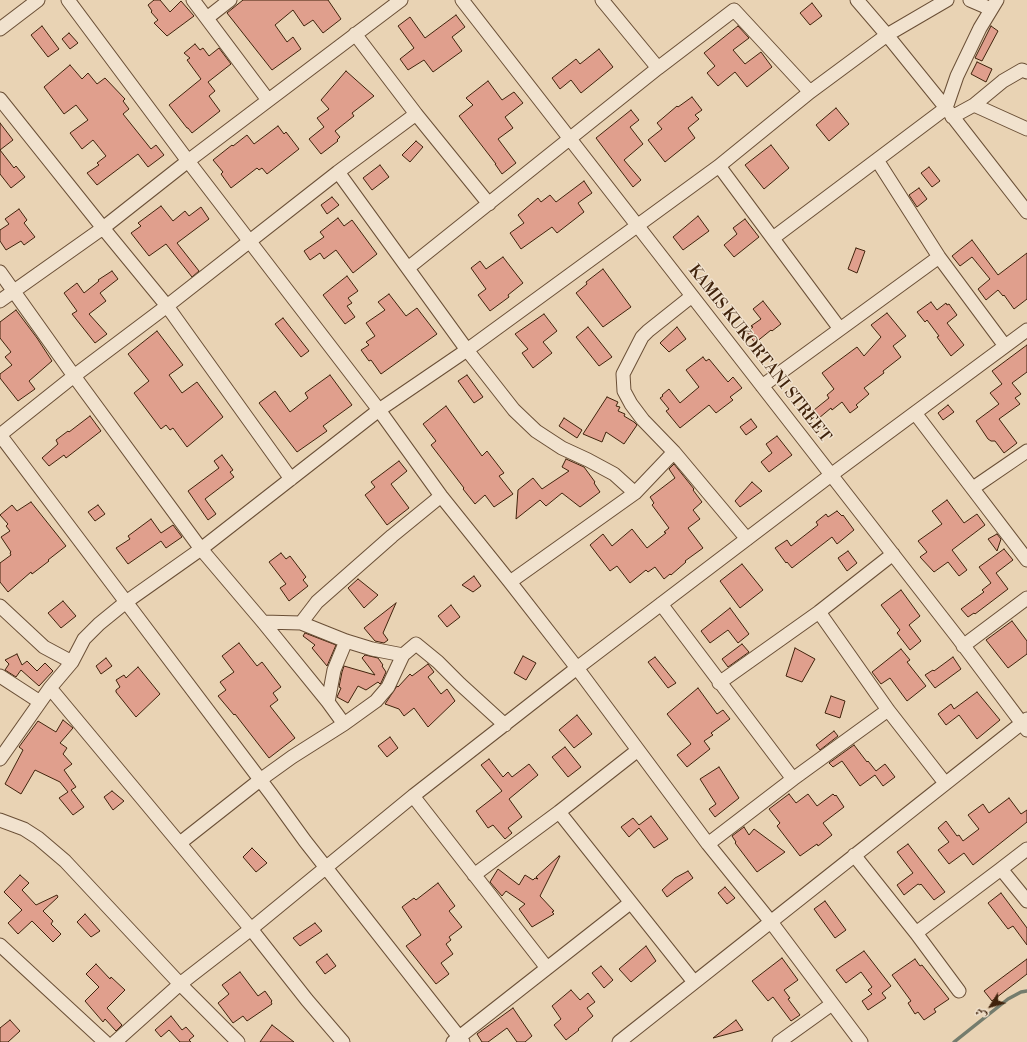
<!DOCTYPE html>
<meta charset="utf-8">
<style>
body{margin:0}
#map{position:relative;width:1027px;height:1042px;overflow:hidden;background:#e9d3b4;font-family:"Libre Bodoni",Amiri,serif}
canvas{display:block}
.north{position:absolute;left:971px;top:986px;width:40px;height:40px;-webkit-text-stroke:3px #f1e2ce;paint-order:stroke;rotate:233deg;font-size:11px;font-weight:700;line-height:16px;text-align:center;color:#40230c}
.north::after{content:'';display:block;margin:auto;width:14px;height:18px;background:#40230c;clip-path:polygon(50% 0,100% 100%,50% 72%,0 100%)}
</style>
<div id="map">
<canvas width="1027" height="1042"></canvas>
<div class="north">ش</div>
</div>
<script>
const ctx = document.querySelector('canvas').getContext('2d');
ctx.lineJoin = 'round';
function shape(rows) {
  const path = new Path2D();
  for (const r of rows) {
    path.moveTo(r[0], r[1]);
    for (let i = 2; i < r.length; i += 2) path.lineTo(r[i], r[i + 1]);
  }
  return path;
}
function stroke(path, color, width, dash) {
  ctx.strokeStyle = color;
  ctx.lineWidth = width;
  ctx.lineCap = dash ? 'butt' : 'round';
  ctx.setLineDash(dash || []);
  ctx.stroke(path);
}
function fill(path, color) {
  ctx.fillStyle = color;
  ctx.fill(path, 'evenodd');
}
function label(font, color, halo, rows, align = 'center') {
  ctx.font = font + ' "Libre Bodoni",serif';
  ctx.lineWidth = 3;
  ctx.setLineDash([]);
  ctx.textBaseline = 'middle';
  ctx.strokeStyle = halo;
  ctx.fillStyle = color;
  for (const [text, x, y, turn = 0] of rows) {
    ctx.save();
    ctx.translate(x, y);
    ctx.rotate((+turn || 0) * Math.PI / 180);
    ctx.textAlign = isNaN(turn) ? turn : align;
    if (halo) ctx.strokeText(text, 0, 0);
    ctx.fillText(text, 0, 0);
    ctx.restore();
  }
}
stroke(shape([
 [954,1042,1008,999,1021,992,1027,991]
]), '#747c6d', 3.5);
const building = shape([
 [154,0,160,0,170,12,181,1,194,16,167,36,154,23,158,20,151,12,152,11,148,5,154,0],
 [243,0,328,0,341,19,323,33,313,20,304,26,293,10,275,25,287,42,293,37,301,49,272,70,227,13,243,0],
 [812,3,822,16,810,25,800,13,812,3],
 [456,15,465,27,452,37,462,51,433,72,424,60,408,70,400,59,414,48,398,26,410,17,425,38,456,15],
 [42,26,59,49,48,57,31,35,42,26],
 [738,26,749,38,733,50,745,64,761,52,772,67,747,87,735,72,718,86,707,73,715,66,704,53,738,26],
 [991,26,998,31,982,61,975,58,991,26],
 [69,33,78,43,70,49,62,39,69,33],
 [195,44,200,50,203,48,209,56,219,48,231,64,208,82,215,91,209,96,220,111,192,133,188,128,187,128,169,105,201,79,187,60,190,58,184,53,195,44],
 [599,49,613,67,581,93,571,80,560,89,552,78,576,59,580,64,599,49],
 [977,62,992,69,986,82,971,74,977,62],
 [70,65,82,79,88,73,97,84,105,78,125,99,123,101,129,109,123,114,151,149,156,145,164,155,148,167,138,154,97,185,87,173,99,165,97,163,106,156,93,140,82,149,70,133,88,120,76,105,64,114,44,87,70,65],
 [346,71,374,96,352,113,354,116,335,131,340,137,337,140,338,141,321,154,309,139,324,127,317,118,329,109,321,100,346,71],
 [488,81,502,100,514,92,523,103,505,117,513,128,498,139,516,163,502,174,495,164,496,164,459,116,473,105,466,98,488,81],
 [692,97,702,110,695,115,699,119,688,128,695,138,665,162,648,140,662,129,657,123,677,106,678,107,692,97],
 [836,108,849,124,829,141,816,125,836,108],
 [631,110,639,120,630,127,643,144,624,160,641,180,633,187,596,138,631,110],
 [0,123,13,140,0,150,14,168,16,166,25,177,11,188,0,174,0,123],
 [278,126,284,134,286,132,299,149,267,174,262,168,259,170,257,168,231,188,221,174,223,172,213,160,232,145,233,146,247,135,254,144,278,126],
 [416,141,423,147,410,162,402,155,416,141],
 [771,145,789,168,764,189,745,165,771,145],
 [380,165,389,177,372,190,363,178,380,165],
 [929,167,940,181,932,187,921,173,929,167],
 [584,181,592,193,578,203,584,212,557,233,552,227,521,249,510,233,524,223,518,215,538,198,541,202,550,195,556,202,584,181],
 [919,188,927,199,917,207,909,195,919,188],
 [332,197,339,205,327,214,321,205,332,197],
 [161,206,173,221,185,211,189,216,201,207,209,219,177,243,199,271,192,277,166,244,149,256,131,233,141,226,138,223,161,206],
 [19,209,27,220,24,223,35,237,24,245,21,241,6,250,0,241,0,230,9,224,5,219,19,209],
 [698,216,709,231,683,250,673,237,698,216],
 [338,218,344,226,352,220,377,254,353,273,336,250,324,259,320,253,310,260,304,251,324,237,320,232,338,218],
 [745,219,759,237,734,257,724,245,737,234,733,228,745,219],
 [972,240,998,275,1027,253,1027,299,1014,309,1004,295,1003,296,998,290,986,300,978,289,990,279,972,257,960,266,952,256,972,240],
 [856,248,865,251,857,273,848,269,856,248],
 [503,257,523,283,508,295,509,297,490,311,478,295,486,289,471,268,480,261,486,269,503,257],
 [603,269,631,307,603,327,576,293,587,284,586,282,603,269],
 [112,271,118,279,100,293,106,301,89,314,107,334,95,343,72,314,77,311,64,293,77,283,84,293,99,281,98,280,112,271],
 [347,276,358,291,348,298,352,303,347,306,355,317,345,324,323,295,347,276],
 [389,294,406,316,417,308,437,334,381,374,371,360,369,361,361,350,369,345,366,342,375,336,366,323,385,310,378,302,389,294],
 [763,301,781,324,772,331,771,330,755,343,747,332,753,327,751,326,761,319,753,309,763,301],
 [931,302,937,310,946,303,947,305,949,304,957,315,947,323,964,345,951,356,937,337,939,336,927,320,925,322,917,312,931,302],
 [16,310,37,338,52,361,29,381,35,389,18,401,0,378,0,374,12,365,5,357,11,352,0,338,0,322,16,310],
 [887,313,906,336,893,346,901,357,883,371,884,373,864,388,869,394,856,405,858,407,850,413,842,402,832,410,831,408,819,418,814,410,829,398,827,395,834,389,822,373,857,347,864,356,881,337,871,325,887,313],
 [544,314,557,331,543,342,552,353,533,368,522,353,528,349,515,334,544,314],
 [283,318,309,351,301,357,275,324,283,318],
 [588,327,612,357,599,366,576,337,588,327],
 [677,327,686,339,669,352,660,343,677,327],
 [157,331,183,365,169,375,182,393,197,382,223,417,187,447,173,428,170,430,166,425,161,429,134,393,149,381,128,354,157,331],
 [1027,345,1027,372,1012,383,1021,394,1015,398,1020,404,999,419,1017,443,1004,453,995,441,991,441,988,439,976,421,999,404,990,393,1002,384,992,371,1027,345],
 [703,357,706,361,709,359,728,382,733,377,742,388,730,397,733,400,716,413,709,405,680,428,666,411,669,409,660,398,663,396,662,395,669,389,680,403,699,387,686,370,703,357],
 [330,375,352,405,323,426,327,431,297,452,259,403,275,391,290,412,308,398,305,393,330,375],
 [467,375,483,397,474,403,458,381,467,375],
 [607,397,618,402,616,406,620,407,618,411,625,414,624,416,634,422,637,425,624,444,606,432,602,442,583,434,607,397],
 [948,405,954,412,943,420,938,413,948,405],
 [446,406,482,456,487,451,504,473,499,476,513,494,494,507,485,495,475,504,463,489,464,488,431,445,436,441,423,424,446,406],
 [90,416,101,431,66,458,64,455,49,466,42,458,58,444,56,440,68,431,69,432,90,416],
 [564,418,582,430,577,438,559,426,564,418],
 [751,419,757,427,746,435,740,427,751,419],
 [777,436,792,455,769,472,761,462,772,453,766,444,777,436],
 [222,455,233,470,230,472,234,477,205,499,216,514,208,520,188,491,219,468,214,461,222,455],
 [566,459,584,467,595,482,594,483,600,492,580,507,562,493,546,506,540,500,516,519,518,490,533,478,542,489,569,471,562,467,566,459],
 [399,461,407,471,391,484,409,508,387,525,365,495,375,487,371,482,399,461],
 [674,464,694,489,693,490,702,502,693,510,700,519,688,528,703,548,685,561,686,562,671,575,670,574,664,579,655,567,648,572,646,570,630,583,617,566,610,571,590,545,603,534,612,546,632,529,647,548,666,533,664,532,669,528,652,505,654,503,650,497,675,478,669,469,674,464],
 [752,482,762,491,740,507,735,501,752,482],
 [947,500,964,523,977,514,985,525,952,550,967,570,959,576,948,562,934,572,920,557,927,552,918,541,942,524,932,511,947,500],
 [31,502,66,546,48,560,49,561,32,574,31,572,8,592,0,582,0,563,11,555,10,553,11,552,1,537,10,531,6,526,8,524,0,515,12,505,17,511,31,502],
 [98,505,105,514,95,521,88,512,98,505],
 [837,511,842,516,843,515,854,530,837,544,832,537,792,568,787,562,786,563,775,548,787,540,791,546,818,525,816,522,826,514,828,517,837,511],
 [151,519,161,533,173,525,182,537,166,548,161,541,128,564,116,548,130,539,128,536,151,519],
 [997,534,1001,539,997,551,988,539,997,534],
 [1004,549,1013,560,996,573,1008,589,975,614,974,613,968,617,961,609,984,592,982,590,991,583,979,567,1004,549],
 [848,551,857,563,847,571,838,558,848,551],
 [281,553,286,559,290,556,306,577,303,580,308,586,289,601,280,588,286,584,269,562,281,553],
 [742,564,763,590,740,608,720,581,742,564],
 [474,576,481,586,473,592,462,585,474,576],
 [358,579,378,595,364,608,348,588,358,579],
 [901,590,920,616,909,625,921,641,910,650,897,633,900,630,881,605,901,590],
 [63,601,76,616,61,628,48,613,63,601],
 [396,603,383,633,388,640,384,643,375,641,364,628,396,603],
 [451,605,460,617,447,627,438,616,451,605],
 [730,608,749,634,738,643,728,630,710,643,701,631,730,608],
 [1012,621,1027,641,1027,654,1008,668,986,640,1012,621],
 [305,633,336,645,327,666,312,648,315,645,303,636,305,633],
 [239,643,257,666,262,662,281,687,273,693,278,700,270,706,295,738,269,758,235,714,234,715,218,696,226,690,220,682,234,672,222,656,239,643],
 [742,644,749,652,728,667,722,659,742,644],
 [795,648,815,659,802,682,786,676,795,648],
 [901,649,910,660,907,662,926,686,907,701,890,678,881,684,872,672,901,649],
 [17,654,22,665,27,661,37,671,45,663,53,671,39,686,21,670,16,677,5,670,9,664,5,660,17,654],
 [365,655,378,658,383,665,382,666,386,672,381,683,380,684,378,682,366,690,358,686,348,703,337,697,341,688,339,687,342,672,344,666,375,675,362,658,365,655],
 [523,656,536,663,526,680,514,673,523,656],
 [655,657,676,683,668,688,648,662,655,657],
 [953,657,961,669,935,688,925,675,933,670,934,671,953,657],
 [106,658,112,666,101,674,96,666,106,658],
 [428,664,434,672,428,677,441,694,447,689,455,701,428,727,414,708,404,716,399,709,385,704,397,686,398,687,410,674,412,676,428,664],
 [138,667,160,694,136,717,116,692,116,690,120,687,116,680,124,675,126,678,138,667],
 [698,688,717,714,723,710,730,719,711,733,713,735,704,741,710,749,687,767,677,755,691,744,667,714,698,688],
 [977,692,1000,720,977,739,959,715,946,725,938,714,951,704,954,709,977,692],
 [831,696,845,701,840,718,825,713,831,696],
 [577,715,592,734,574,748,559,730,577,715],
 [63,720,73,728,60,743,67,748,63,754,72,764,64,770,76,787,71,790,84,807,73,815,59,798,68,792,60,782,35,770,21,794,5,784,23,750,19,747,38,721,56,732,63,720],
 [834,731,838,736,820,750,816,745,834,731],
 [390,737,398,748,387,757,378,746,390,737],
 [854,745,867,762,868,761,876,771,885,764,895,777,883,786,875,775,860,786,842,761,833,767,829,763,854,745],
 [565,747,581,767,568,777,552,757,565,747],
 [489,759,503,777,508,772,512,777,529,764,538,775,509,799,522,817,508,828,512,833,505,839,493,825,488,828,476,811,502,791,481,765,489,759],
 [719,767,739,798,715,817,709,809,716,804,700,779,719,767],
 [112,791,124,801,113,810,104,797,112,791],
 [789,794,796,803,808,794,817,806,833,794,835,796,836,795,844,807,823,823,832,835,818,846,817,844,800,856,777,826,780,823,769,809,789,794],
 [1009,798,1021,814,1027,810,1027,822,973,865,964,853,949,864,938,850,949,842,938,828,946,821,957,836,959,835,963,841,979,829,968,815,983,804,989,813,1009,798],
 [651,816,668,839,654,848,639,828,629,837,621,827,633,818,639,825,651,816],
 [744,827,749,835,754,829,785,852,757,872,735,843,736,842,732,836,744,827],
 [908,844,945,892,934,900,921,884,920,885,918,884,904,895,897,885,913,873,897,852,908,844],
 [252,848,267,863,256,872,243,857,252,848],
 [559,856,560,856,540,896,554,911,552,912,554,914,532,927,519,909,525,904,506,891,502,896,490,882,498,869,519,885,525,875,533,880,535,878,538,879,536,877,559,856],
 [688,871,693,878,667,897,662,890,675,878,688,871],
 [20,875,29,883,22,890,36,905,57,895,58,897,43,911,53,921,51,924,61,934,53,942,32,921,18,934,8,923,22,910,4,892,20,875],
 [438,883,455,906,449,911,462,927,449,937,451,940,446,944,453,954,441,963,449,974,436,984,406,946,421,935,402,907,414,898,416,900,438,883],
 [725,887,735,898,727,904,718,893,725,887],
 [1001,893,1027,928,1027,945,1013,926,1008,929,988,903,1001,893],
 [825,901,846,930,835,938,814,909,825,901],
 [85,914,100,931,91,937,77,922,85,914],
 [315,923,322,931,300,946,293,938,315,923],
 [646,946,656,961,631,982,619,969,646,946],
 [864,951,891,986,882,993,886,998,868,1010,862,1001,872,994,868,990,872,987,861,972,846,983,836,970,864,951],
 [327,954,336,966,325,974,316,962,327,954],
 [782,958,798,980,784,990,790,998,788,999,800,1015,791,1021,773,997,768,1001,752,981,782,958],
 [915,959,920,966,922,965,949,999,934,1009,936,1012,924,1020,918,1012,915,1014,908,1003,911,1001,892,975,915,959],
 [1027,959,1027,974,992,1001,984,991,1027,959],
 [96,964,110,979,111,977,125,990,107,1008,122,1025,116,1031,105,1019,103,1022,85,1001,99,987,86,974,96,964],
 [601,966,613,980,604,988,592,973,601,966],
 [240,972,258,996,265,991,272,1001,271,1002,272,1004,247,1021,243,1016,233,1023,218,1003,229,994,222,985,240,972],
 [571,990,580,1000,588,993,595,1002,587,1008,593,1016,578,1029,579,1030,566,1040,554,1025,561,1019,552,1006,571,990],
 [513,1008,532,1036,525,1042,517,1042,507,1028,488,1042,482,1042,477,1034,513,1008],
 [171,1016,182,1030,186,1027,194,1036,189,1040,191,1042,180,1042,169,1030,161,1037,155,1030,171,1016],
 [10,1020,20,1031,8,1042,0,1042,0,1028,10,1020],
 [736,1020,743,1030,713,1038,736,1020],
 [272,1025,294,1042,260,1042,272,1025]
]);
fill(building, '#e09f8d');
stroke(building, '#40230c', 1);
const minor = shape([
 [68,0,188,161,401,0],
 [193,0,268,100],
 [462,0,958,638,1027,730],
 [857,0,887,35,947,0],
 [970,0,991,9],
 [207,18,230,0],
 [0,29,38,0],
 [355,34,416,114,489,204],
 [658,68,734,10,810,92],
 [0,99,103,228,167,306,291,479],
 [974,105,1003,81,1022,70,1027,72],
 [952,117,974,105,1027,129],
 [877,160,939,257,1005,346],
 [719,166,840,329],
 [338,172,416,114],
 [773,238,946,108,957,76,980,28,997,0],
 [408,268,658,68,602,0],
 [0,272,74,376,201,549,263,622,328,702],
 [0,301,103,228,188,161,379,410,467,350,719,166,810,92,887,35,946,108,1027,212],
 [762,386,939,257],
 [915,413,1027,560],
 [0,435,74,376,167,306,338,172,467,350,514,410,536,431,562,448,588,460,614,474,635,493],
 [0,435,126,602,99,624,84,639,72,662,50,688,0,759],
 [674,452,643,420,631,404,624,391,623,374,642,337,648,331,692,296],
 [973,488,1027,451],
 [510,582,635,493,674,452,747,539],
 [661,604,793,779],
 [0,606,44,647,72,662],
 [819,612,888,710,945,783],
 [263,622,301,623,346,641,372,649,403,655,416,644,438,662,460,684,505,725],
 [301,623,317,602,392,536,441,496],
 [963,646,1027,598],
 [0,676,40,702],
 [719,683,819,612,893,554],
 [50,688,251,929,307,1000,343,1042],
 [344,724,376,701,388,687,403,655],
 [413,796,547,968],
 [559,812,694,982],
 [0,820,24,829,38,838,65,861,180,984,238,1042],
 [180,843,260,780,292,757,344,724,328,702,334,670,346,641],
 [708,844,793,779,888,710],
 [1027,849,1001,869,1027,901],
 [854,855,916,933,1001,869],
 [474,875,559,812,638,750],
 [916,933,959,991],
 [0,945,105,1042],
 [115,1042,180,984,251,929,413,796,577,668,708,844,771,922,861,1042],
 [453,1042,630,903],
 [463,1042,305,841,271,794,126,602,201,549,379,410,441,496,510,582,577,668,831,475,1027,330],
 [619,1042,1027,719],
 [779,1042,832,1004]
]);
stroke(minor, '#6a4f36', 15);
stroke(minor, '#f1e2ce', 13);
label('16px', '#40230c', '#f1e2ce', [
 ["KAMIS KUKORTANI STREET",759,354,52]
]);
</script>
